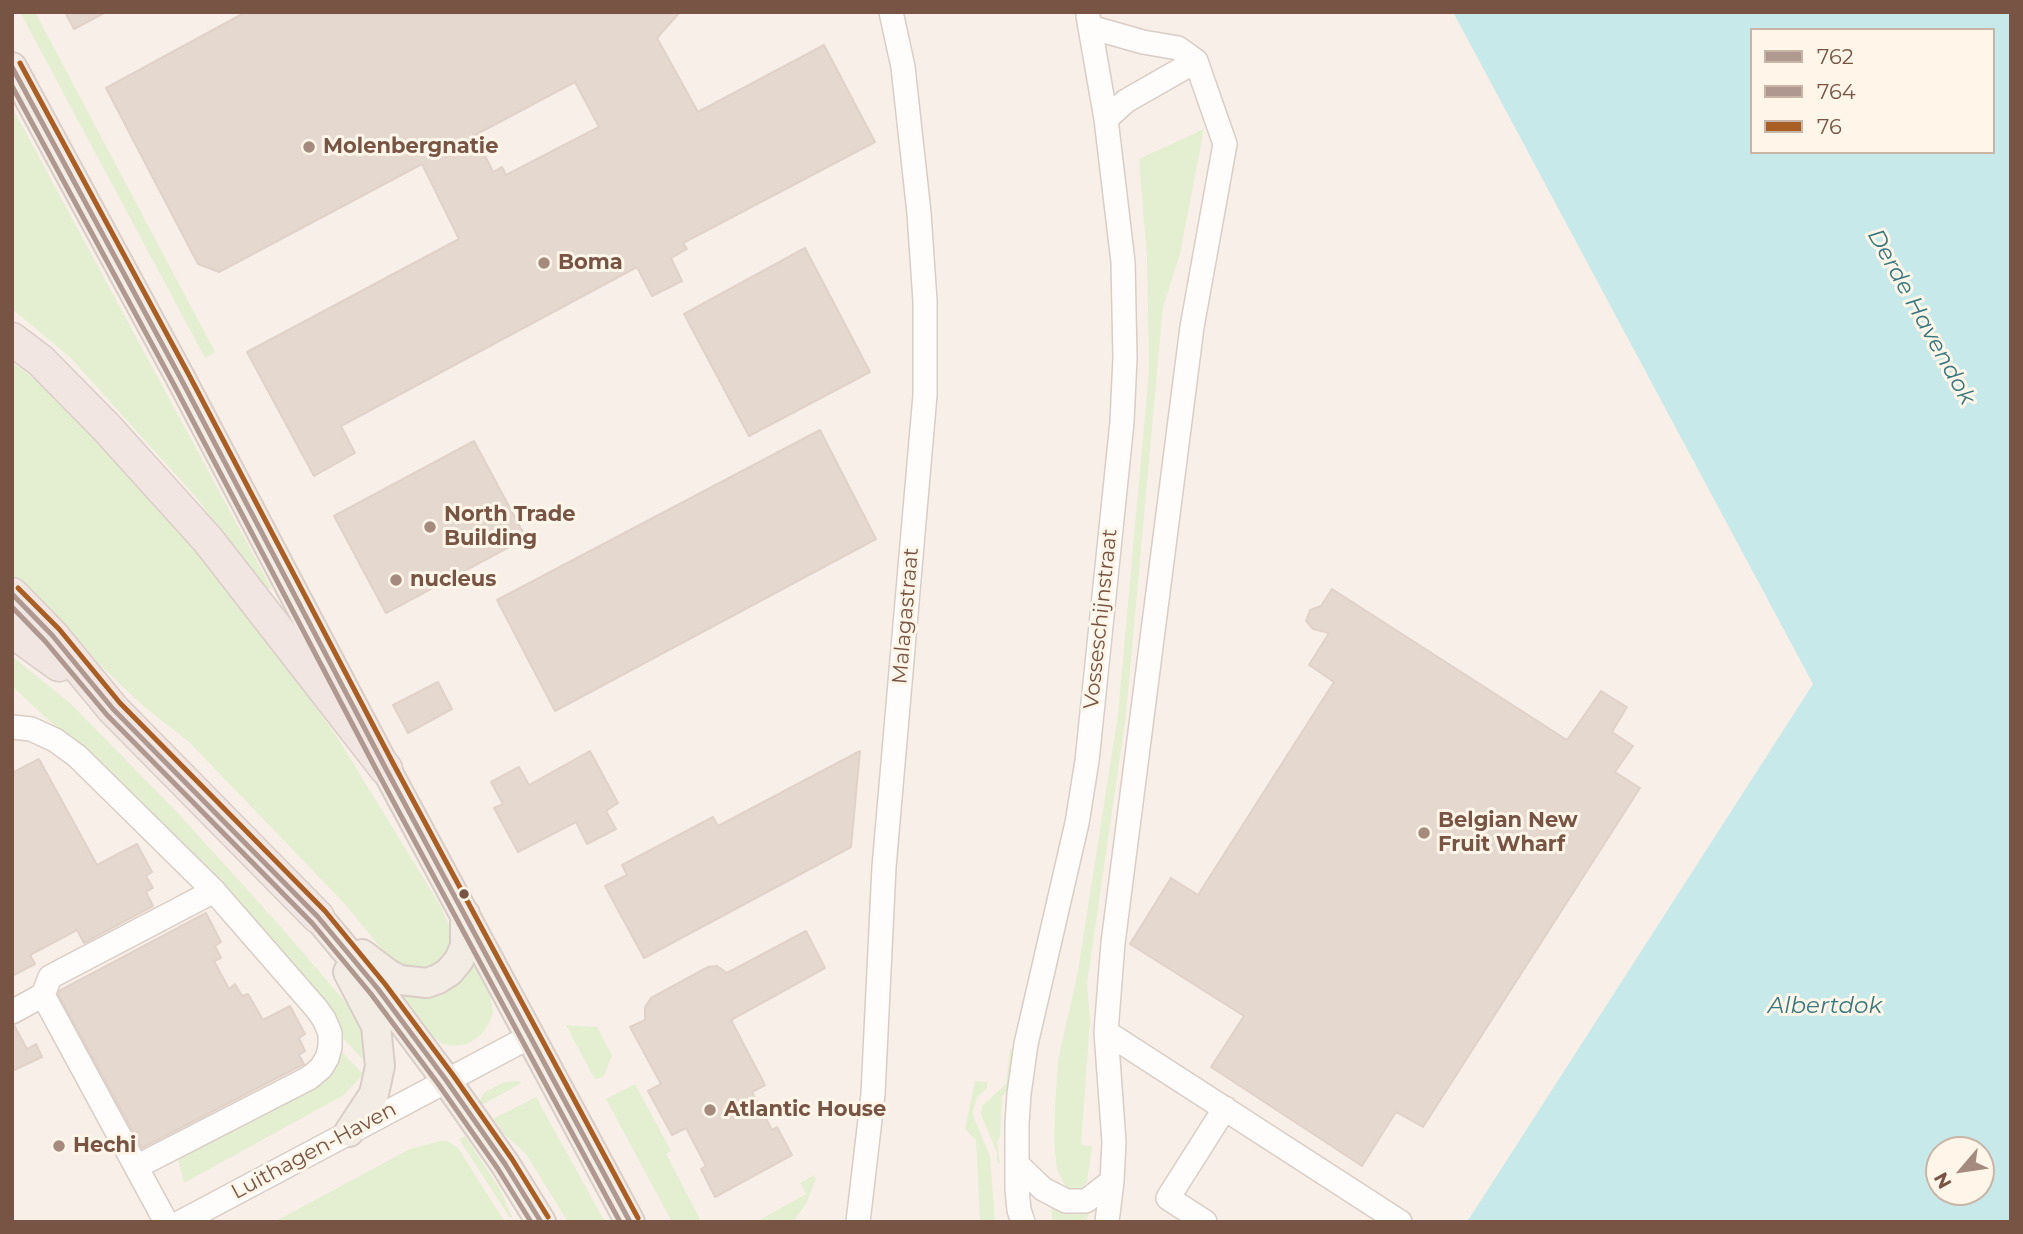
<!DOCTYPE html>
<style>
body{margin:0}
#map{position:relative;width:2023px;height:1234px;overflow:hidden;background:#f8f0e8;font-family:Montserrat,sans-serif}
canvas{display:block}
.frame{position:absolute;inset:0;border:14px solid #785445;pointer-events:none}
.legend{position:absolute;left:1750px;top:28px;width:245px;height:126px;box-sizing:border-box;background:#fff5e9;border:2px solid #c9b5a7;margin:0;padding:9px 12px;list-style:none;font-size:21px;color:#785445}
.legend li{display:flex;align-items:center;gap:14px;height:35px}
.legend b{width:35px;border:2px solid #c9b5a7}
.north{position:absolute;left:1925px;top:1136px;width:70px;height:70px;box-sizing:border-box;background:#fff5e9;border:2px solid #c9b5a7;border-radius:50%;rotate:241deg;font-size:19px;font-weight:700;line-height:28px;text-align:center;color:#785445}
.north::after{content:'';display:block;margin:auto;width:24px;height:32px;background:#a58b7e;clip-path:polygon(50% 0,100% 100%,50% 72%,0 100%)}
</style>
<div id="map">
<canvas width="2023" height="1234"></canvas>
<div class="frame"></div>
<ul class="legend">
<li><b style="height:9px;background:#ae988f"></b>762</li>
<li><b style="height:9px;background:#ae988f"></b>764</li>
<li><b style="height:9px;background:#a85e24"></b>76</li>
</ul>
<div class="north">N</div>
</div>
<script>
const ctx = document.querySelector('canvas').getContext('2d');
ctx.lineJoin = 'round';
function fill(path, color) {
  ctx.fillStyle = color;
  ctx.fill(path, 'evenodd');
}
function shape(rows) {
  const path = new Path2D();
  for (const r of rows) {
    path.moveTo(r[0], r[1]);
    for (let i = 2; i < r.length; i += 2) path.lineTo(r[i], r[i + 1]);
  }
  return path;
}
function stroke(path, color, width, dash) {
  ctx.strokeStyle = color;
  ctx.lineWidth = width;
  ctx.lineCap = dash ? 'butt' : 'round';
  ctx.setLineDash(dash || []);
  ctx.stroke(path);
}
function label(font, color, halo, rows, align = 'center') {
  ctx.font = font + ' Montserrat,sans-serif';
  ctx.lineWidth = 6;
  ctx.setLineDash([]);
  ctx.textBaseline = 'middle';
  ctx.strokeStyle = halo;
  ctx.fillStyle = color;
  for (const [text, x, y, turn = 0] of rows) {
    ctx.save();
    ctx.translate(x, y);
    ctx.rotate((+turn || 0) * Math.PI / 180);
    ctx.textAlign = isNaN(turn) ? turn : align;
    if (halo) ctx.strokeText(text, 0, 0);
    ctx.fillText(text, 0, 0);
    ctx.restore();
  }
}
fill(shape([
 [20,12,35,12,215,352,205,358],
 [12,107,272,589,267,588,194,495,70,357,12,309],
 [1204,129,1180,254,1163,307,1126,715,1087,984,1090,1019,1081,1145,1092,1146,1087,1182,1081,1188,1074,1190,1067,1189,1057,1170,1054,1142,1055,1107,1058,1061,1078,971,1118,714,1149,370,1147,259,1139,159],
 [12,362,49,390,186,535,267,639,337,737,440,905,449,925,452,940,450,953,443,962,429,970,416,971,392,962,345,904,189,742,142,705,12,581],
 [12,656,71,704,177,812,281,927,361,1020,368,1065,341,1036,337,1020,334,1015,203,864,12,686],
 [474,959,490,993,493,1012,488,1026,480,1036,467,1044,454,1046,443,1044,431,1035,403,997,405,993],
 [566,1025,597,1027,612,1055,604,1076,595,1080],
 [1014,1047,1010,1090,1002,1096,1000,1137,997,1143,1000,1163,997,1163,997,1153,981,1114,982,1106,1006,1084,1010,1050],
 [340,1050,363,1074,344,1095,184,1183,178,1159,323,1083,335,1071],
 [517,1081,522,1083,482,1105,480,1100,484,1093,504,1082],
 [975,1081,987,1082,987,1089,977,1097,973,1111,974,1118,990,1156,995,1222,980,1222,976,1140,965,1129],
 [635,1084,671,1151,666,1154,700,1219,695,1222,672,1222,606,1099],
 [536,1097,605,1222,568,1222,526,1154,503,1133,493,1119],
 [465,1136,500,1189,512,1217,510,1218,459,1139],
 [440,1141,447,1141,458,1148,505,1222,274,1222,410,1149],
 [814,1175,816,1179,806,1204,793,1222,756,1222,806,1194,800,1183],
 [1051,1207,1073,1213,1089,1213,1086,1222,1053,1222]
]), '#e4eed1');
fill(shape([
 [1453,12,2011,12,2011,1222,1467,1222,1813,684],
 [1752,30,1993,30,1993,152,1752,152],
 [1939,1150,1981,1150,1981,1192,1939,1192]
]), '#c8e9e9');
const building = shape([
 [65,12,106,12,74,29,65,12],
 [246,12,680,12,657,38,698,112,824,45,875,142,683,243,687,249,671,258,682,281,652,296,637,267,341,426,355,453,314,476,247,352,459,239,422,164,219,272,198,264,106,88,246,12],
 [575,82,599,127,506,175,502,167,493,172,475,135,575,82],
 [805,248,870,372,749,436,684,314,805,248],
 [820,430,876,539,555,711,497,600,820,430],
 [474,441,526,538,386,613,334,516,474,441],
 [1332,589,1567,740,1601,691,1627,707,1612,732,1633,746,1615,772,1640,788,1423,1127,1396,1112,1362,1166,1211,1067,1244,1016,1130,944,1171,878,1198,895,1334,682,1309,665,1329,633,1313,629,1306,621,1310,610,1321,606,1332,589],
 [438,682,452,709,408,733,393,705,438,682],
 [590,751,618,803,606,811,616,829,587,844,576,822,518,852,494,808,503,804,491,782,519,767,529,785,590,751],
 [860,751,851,847,644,958,605,886,627,875,622,865,713,817,718,826,860,751],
 [39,759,97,865,137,844,152,872,146,876,153,888,146,892,153,906,84,943,77,930,30,955,35,964,12,976,12,773,39,759],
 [206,913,221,942,215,946,221,958,214,961,229,989,235,984,242,996,248,994,263,1020,290,1006,305,1034,299,1038,305,1051,299,1055,304,1064,142,1148,58,994,59,991,206,913],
 [806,931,825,968,731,1020,765,1085,752,1092,772,1130,777,1127,792,1155,715,1197,701,1169,706,1166,686,1128,672,1135,648,1091,661,1084,630,1027,645,1020,645,1007,651,998,708,967,717,966,727,973,806,931],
 [14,1025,27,1049,36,1044,42,1057,12,1071,12,1026,14,1025]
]);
fill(building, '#e5d8cf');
stroke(building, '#e1d2c9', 2);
const minor = shape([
 [1090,27,1143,42,1178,48,1196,61,1225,144,1192,327,1113,943,1106,1032,1400,1222],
 [1106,119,1126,101,1196,61],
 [12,727,31,729,55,740,77,756,214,891,316,1008,324,1019,330,1033,330,1047,327,1058,321,1068,309,1078,136,1167],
 [43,995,166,1222],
 [12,1012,43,995,50,977,214,891],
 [1017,1164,1043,1189,1066,1201,1086,1201,1112,1181,1114,1142,1106,1032],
 [181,1222,531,1036],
 [858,1222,873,1094,884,867,925,395,925,301,919,213,903,67,891,12],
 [1023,1222,1019,1210,1017,1189,1017,1124,1019,1094,1026,1044,1077,823,1087,761,1122,422,1125,358,1123,262,1106,119,1088,16],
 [1107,1222,1112,1181],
 [1205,1222,1168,1198,1225,1108]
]);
const major = shape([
 [12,67,181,379,386,769,630,1222],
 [318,917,378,989,446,1080,505,1164,541,1222],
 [362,954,387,973,400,980,427,983,438,979,449,972,459,960,465,946,465,914],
 [348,972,376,1026,380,1066,374,1094,349,1132]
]);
const highway = shape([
 [12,339,41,361,106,427,208,540,386,769],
 [12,594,52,635,113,709,318,917],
 [12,631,59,665]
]);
stroke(minor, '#d9cdc6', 26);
stroke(major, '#dacdc7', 32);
stroke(highway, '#dacdc7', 35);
stroke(minor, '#fefdfc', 23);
stroke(major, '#f2ece4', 28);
stroke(highway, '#f2e6e2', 32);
stroke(shape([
 [12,67,181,379,386,769,630,1222],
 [12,594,52,635,113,709,318,917,378,989,446,1080,505,1164,541,1222]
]), '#ae988f', 5);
stroke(shape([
 [12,86,173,383,378,773,620,1222],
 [12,607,45,641,107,715,312,923,371,994,439,1085,498,1169,531,1222]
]), '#ae988f', 5);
stroke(shape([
 [20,63,189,375,394,765,638,1218],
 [18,588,59,629,120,703,325,911,385,984,453,1075,512,1159,548,1217]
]), '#a85e24', 5);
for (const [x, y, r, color] of [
 [309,147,7,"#a58b7e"],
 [544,263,7,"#a58b7e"],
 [430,527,7,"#a58b7e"],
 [396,580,7,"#a58b7e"],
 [1424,833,7,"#a58b7e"],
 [464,894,6,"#785445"],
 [710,1110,7,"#a58b7e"],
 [59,1146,7,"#a58b7e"]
]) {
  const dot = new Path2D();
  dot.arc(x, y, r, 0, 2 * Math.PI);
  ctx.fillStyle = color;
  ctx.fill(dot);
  stroke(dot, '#fff5e9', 2.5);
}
label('bold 21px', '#785445', '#fff5e9', [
 ["Molenbergnatie",323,147],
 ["Boma",558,263],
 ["North Trade",444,515],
 ["Building",444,539],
 ["nucleus",410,580],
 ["Belgian New",1438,821],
 ["Fruit Wharf",1438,845],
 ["Atlantic House",724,1110],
 ["Hechi",73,1146]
], 'left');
label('21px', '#785445', '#fff5e9', [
 ["Malagastraat",906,616,-85],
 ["Vosseschijnstraat",1101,619,-84],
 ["Luithagen-Haven",314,1151,-28]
]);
label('italic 23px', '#37787f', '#fff5e9', [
 ["Derde Havendok",1921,317,61],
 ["Albertdok",1825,1006]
]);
</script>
